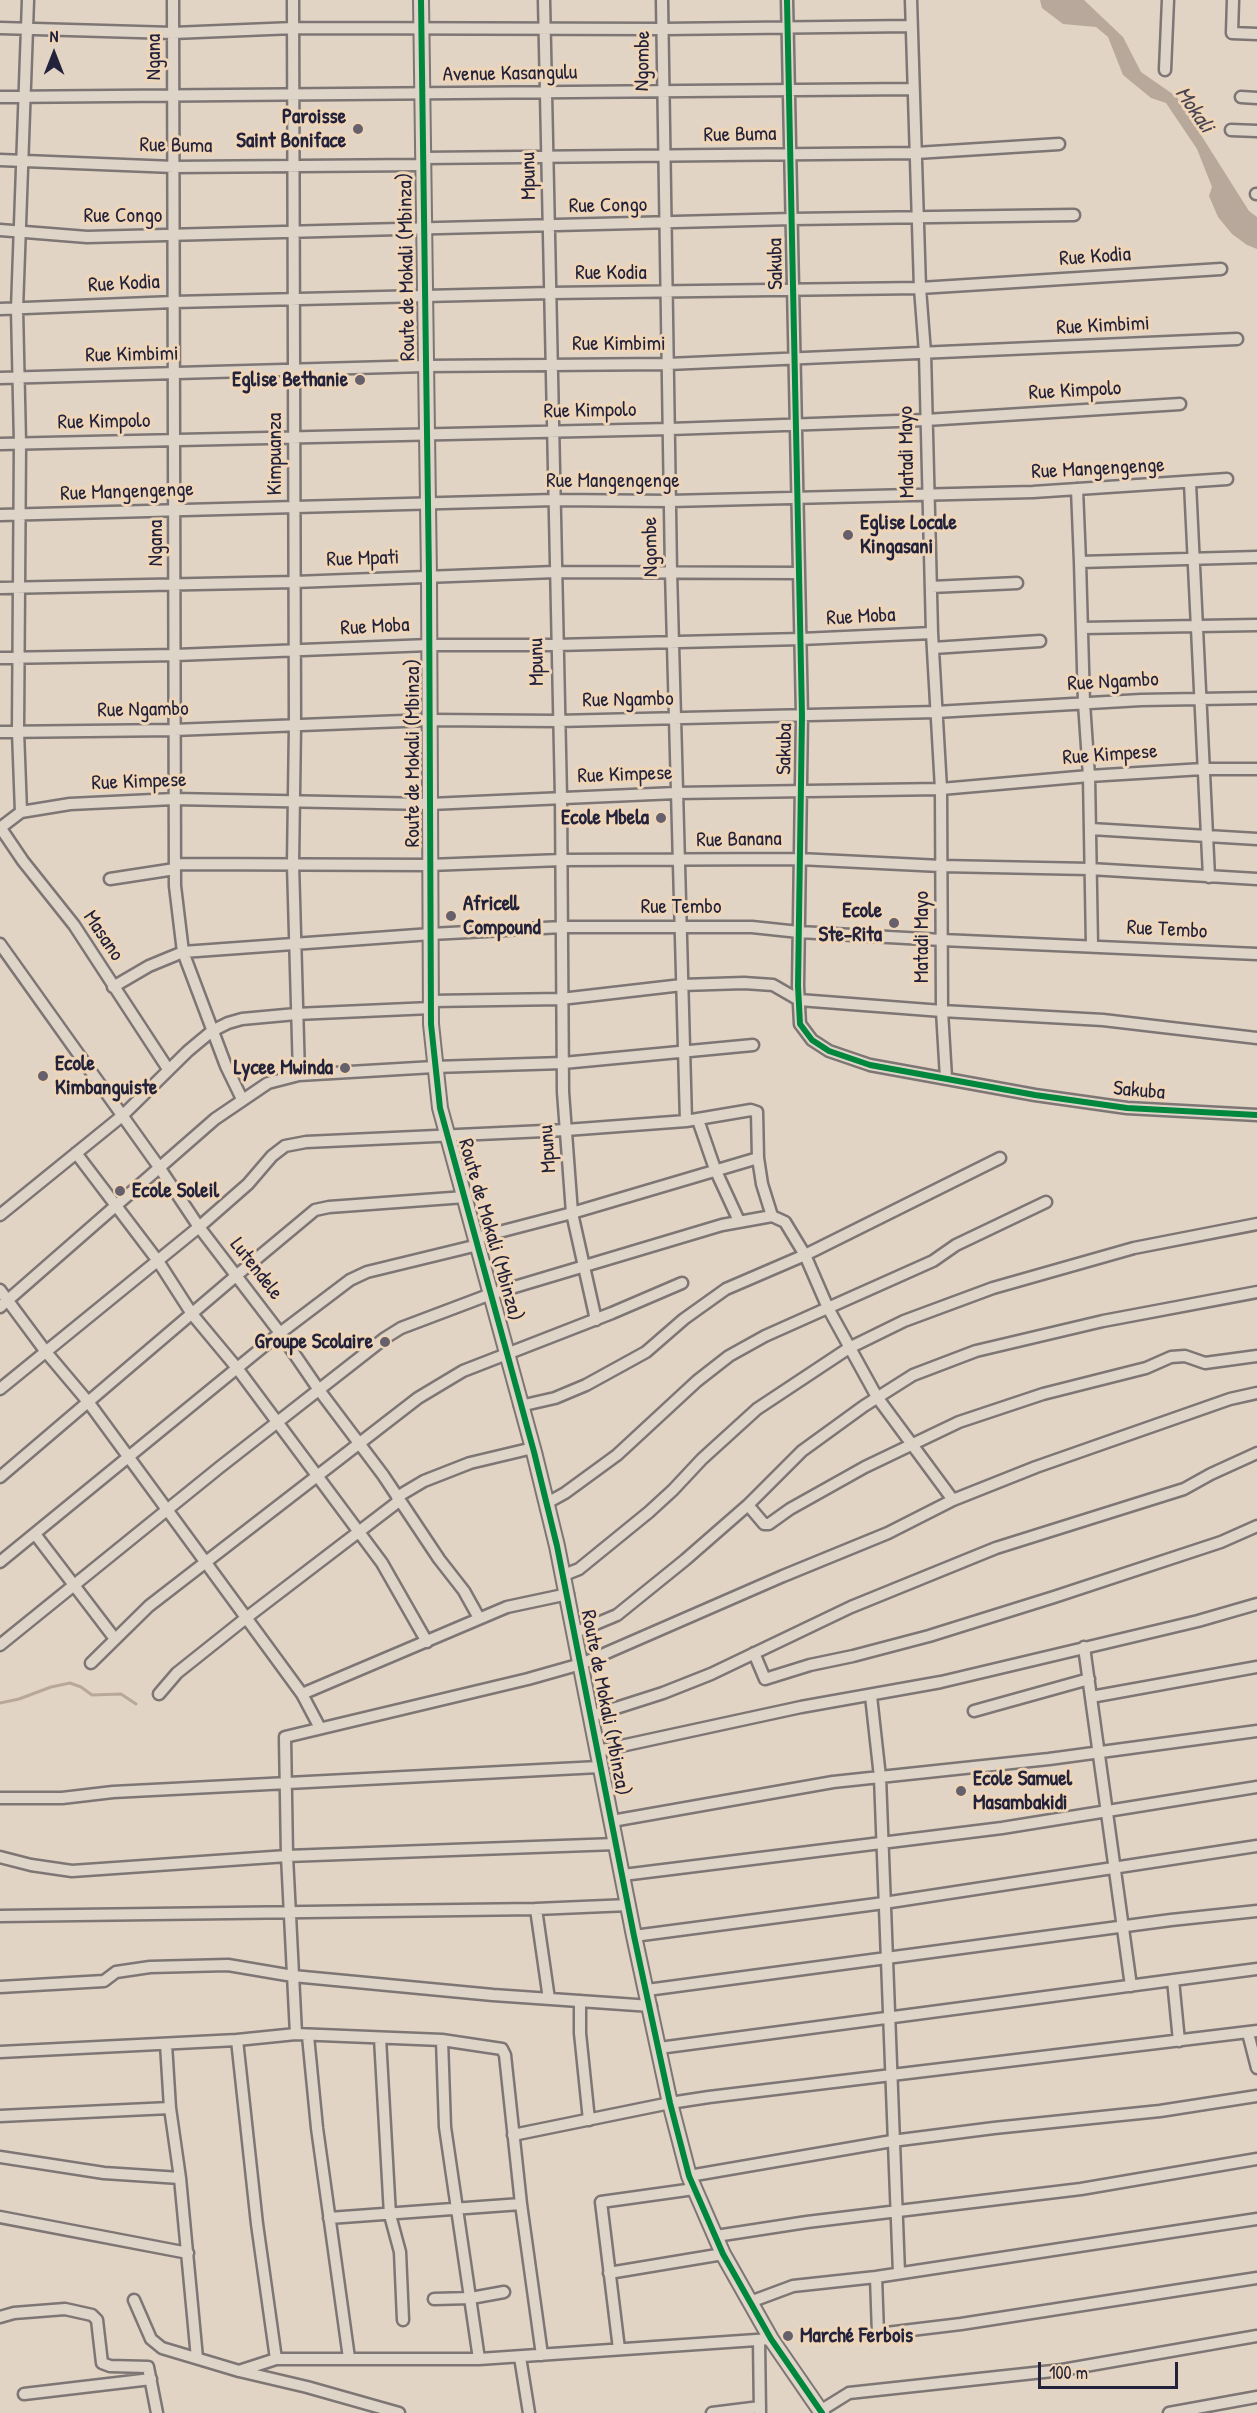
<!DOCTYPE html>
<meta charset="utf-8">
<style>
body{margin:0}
#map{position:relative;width:1257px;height:2413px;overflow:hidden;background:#e2d4c4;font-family:"Patrick Hand",sans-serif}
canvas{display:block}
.north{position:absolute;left:24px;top:24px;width:60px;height:60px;-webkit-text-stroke:4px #efd5b7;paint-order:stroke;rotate:0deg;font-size:16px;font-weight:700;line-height:24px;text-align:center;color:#22223b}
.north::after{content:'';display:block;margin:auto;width:21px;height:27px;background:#22223b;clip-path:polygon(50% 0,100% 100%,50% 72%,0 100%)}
.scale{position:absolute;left:1038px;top:2362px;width:140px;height:27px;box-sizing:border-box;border:3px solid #22223b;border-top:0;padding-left:8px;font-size:18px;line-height:21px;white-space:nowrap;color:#22223b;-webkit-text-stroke:4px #efd5b7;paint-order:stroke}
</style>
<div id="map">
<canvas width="1257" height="2413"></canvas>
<div class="north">N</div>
<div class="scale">100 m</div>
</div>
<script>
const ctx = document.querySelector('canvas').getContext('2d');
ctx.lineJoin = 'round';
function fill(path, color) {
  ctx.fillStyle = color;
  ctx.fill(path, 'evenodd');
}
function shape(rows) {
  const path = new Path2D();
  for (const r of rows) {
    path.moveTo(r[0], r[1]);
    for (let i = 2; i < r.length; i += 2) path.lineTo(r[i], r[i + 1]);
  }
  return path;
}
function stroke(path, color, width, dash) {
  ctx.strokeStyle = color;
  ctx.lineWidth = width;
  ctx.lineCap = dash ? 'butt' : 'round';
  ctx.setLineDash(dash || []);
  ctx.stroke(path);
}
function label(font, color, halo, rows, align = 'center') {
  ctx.font = font + ' "Patrick Hand",sans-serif';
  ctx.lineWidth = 6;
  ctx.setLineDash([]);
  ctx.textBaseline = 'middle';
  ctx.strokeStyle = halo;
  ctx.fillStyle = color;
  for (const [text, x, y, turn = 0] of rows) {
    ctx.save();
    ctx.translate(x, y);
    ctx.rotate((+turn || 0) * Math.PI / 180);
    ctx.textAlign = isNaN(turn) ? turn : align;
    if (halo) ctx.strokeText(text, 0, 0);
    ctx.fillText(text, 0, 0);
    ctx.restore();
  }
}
fill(shape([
 [1040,0,1084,0,1123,37,1141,72,1177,97,1249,211,1257,217,1257,249,1247,245,1232,234,1218,217,1209,196,1212,187,1197,149,1166,103,1151,98,1123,75,1108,37,1096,27,1063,24,1042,8]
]), '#b8a89c');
stroke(shape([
 [0,1703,19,1699,51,1687,70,1683,81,1687,92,1695,121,1694,136,1704]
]), '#b8a89c', 3);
const street = shape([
 [173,0,175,886,183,952,226,1066,242,1099],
 [293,0,295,725,293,864,299,1075],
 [544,0,561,797,563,1092,572,1213,596,1320],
 [662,0,671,571,686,1121],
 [787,0,802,715,798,986,800,1024,812,1040,829,1051,870,1065,1035,1095,1127,1108,1257,1115],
 [911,0,920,288,925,353,932,633,941,789,942,1011,946,1078],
 [1233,0,1232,33,1257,34],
 [0,28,173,33,294,28,664,29,911,26],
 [1165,70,1168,0],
 [0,97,913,89],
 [1241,97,1257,98],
 [1231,130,1257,131],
 [422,158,916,153,1059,144],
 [0,160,174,167,423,165],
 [1256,194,1257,194],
 [0,230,87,237,792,219,1074,215],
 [0,309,174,302,550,293,920,288,1221,269],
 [0,378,425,366,668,364,1237,339],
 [0,444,670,429,926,420,1180,404],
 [1190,483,1209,877],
 [1077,489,1080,562],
 [0,515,554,500,670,501,1033,492,1227,479],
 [931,587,1017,583],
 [0,588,295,582,555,572,799,573],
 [1082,628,1257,625],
 [933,648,1040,641],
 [0,658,176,655,429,645,556,645,801,639,932,633],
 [0,732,174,730,429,720,557,721,936,712,1141,700,1257,698],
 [21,812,18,731,20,443,17,309,28,0],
 [0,827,23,861,74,925,168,1069],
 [0,828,21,812,70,804,174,799,430,804,676,793,941,789,1089,776,1203,769,1257,769],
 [1091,829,1257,839],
 [175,864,429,865,562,860,799,859,941,866,1090,869,1257,879],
 [110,879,175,869],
 [0,944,159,1167,199,1227,280,1333,319,1390,383,1475,439,1559,464,1591,479,1618],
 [1092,946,1089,776,1084,703,1080,562,1257,557],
 [113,987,149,966,183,952,431,934,562,927,752,927,799,932,942,940,1257,954],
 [431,1001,561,999,682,985,744,983,773,985,799,1000,942,1011,1103,1020,1257,1038],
 [698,1120,715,1169,739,1221],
 [76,1153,158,1261,192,1314,237,1368,382,1563,427,1642],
 [0,1215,122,1116,188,1051,212,1031,228,1023,242,1019,296,1014,431,1008],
 [476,1238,572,1213,758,1158],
 [0,1290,46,1352,89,1403,302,1694,507,1607,568,1594],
 [0,1307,215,1119,268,1083,299,1075,434,1067,563,1063,753,1045],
 [0,1389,199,1227,248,1184,272,1156,285,1146,306,1142,566,1130,686,1121,751,1110,757,1112,758,1158,762,1184,772,1216,785,1222,805,1255,828,1308,877,1397,953,1500],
 [520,1406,555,1398,586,1385,646,1352,684,1319,726,1289,805,1255,1000,1158],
 [0,1477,237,1275,315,1210,329,1207,465,1197],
 [397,1497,424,1481,470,1463,533,1448],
 [547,1503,565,1493,617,1455,697,1381,729,1356,765,1336,933,1261,956,1245,1046,1202],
 [748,1505,764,1524,769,1524,790,1509,865,1467,959,1422,1043,1394,1146,1368,1171,1357,1185,1356,1205,1363,1257,1356],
 [35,1534,115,1639],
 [0,1562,280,1333,350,1280,367,1272,478,1245],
 [564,1575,579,1569,649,1512,673,1490,702,1459,757,1409,849,1348,904,1321,993,1288,1134,1248,1257,1224],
 [574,1633,617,1615,685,1560,748,1505,802,1451,864,1406,913,1375,976,1351,1103,1321,1257,1292],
 [0,1645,220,1467,385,1338,401,1328,491,1294,722,1225,772,1216],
 [1084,1647,1131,1986],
 [754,1653,765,1679,810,1665,853,1656,929,1636,1054,1597,1221,1542,1257,1526],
 [91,1663,149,1606,418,1398,463,1371,612,1313,682,1283],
 [159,1694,177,1673,246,1618,399,1501],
 [302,1694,320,1728],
 [871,1696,880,1777,899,2273],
 [1091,1697,1257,1667],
 [974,1711,1089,1679],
 [591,1716,663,1693,711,1674,851,1607,996,1548,1184,1489,1211,1474,1257,1453],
 [598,1751,801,1707,941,1682,1198,1621,1257,1604],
 [0,1798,62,1798,113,1792,599,1767],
 [612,1821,833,1782,1049,1759,1257,1731],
 [0,1857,31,1865,72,1871,287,1856,616,1844],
 [623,1875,1002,1828,1257,1787],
 [536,1909,549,1999],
 [0,1916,536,1909,629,1905],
 [634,1936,884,1903,1257,1846],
 [1173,1980,1179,2041],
 [0,1987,104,1981,116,1972,150,1967,228,1965,293,1976,493,1995,651,2006],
 [647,1990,1171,1920,1257,1911],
 [580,2001,580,2033,589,2120],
 [1248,2033,1257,2068],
 [296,2034,287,1856,285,1737,528,1679,581,1664,783,1576,888,1533,953,1500,1036,1467,1230,1399,1257,1393],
 [308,2036,317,2128,349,2358],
 [380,2038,390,2215,400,2252,403,2320],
 [237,2040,257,2224,276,2359],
 [442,2040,445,2127,479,2359],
 [166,2044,170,2108,180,2178,197,2358],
 [659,2048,1257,1969],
 [0,2052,237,2040,296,2034,442,2040,502,2049,505,2055,521,2204,542,2355],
 [0,2116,170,2108],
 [513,2135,670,2103,709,2097,1257,2031],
 [0,2157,104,2173,180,2178],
 [689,2176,892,2141,994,2128,1160,2111,1257,2096],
 [0,2217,188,2253],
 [329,2218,521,2204],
 [716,2236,807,2222,1081,2189,1257,2159],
 [609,2273,723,2254],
 [876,2277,878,2334,961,2324,1257,2278],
 [434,2299,471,2298,504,2292],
 [134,2300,151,2339,162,2348,239,2371,307,2387,399,2413],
 [750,2302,793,2286,876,2277,1257,2219],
 [0,2317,14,2313,65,2309,92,2315,97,2320,102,2363,110,2366,148,2367,157,2413],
 [759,2340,760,2413],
 [619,2349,601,2202,694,2189],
 [520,2357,529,2413],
 [239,2371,276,2359,479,2359,771,2339],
 [24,2394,151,2379],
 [820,2411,849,2393,1062,2370,1257,2336],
 [712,2413,760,2407],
 [1169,2413,1257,2397]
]);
const secondary = shape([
 [421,0,429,576,431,1024,440,1108,534,1452,557,1546,634,1936,670,2103,689,2176,723,2254,771,2339,822,2413]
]);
stroke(street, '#7d7674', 15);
stroke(secondary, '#7d7674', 18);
stroke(street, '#ded4c8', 10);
stroke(secondary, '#ded4c8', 14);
stroke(shape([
 [421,0,429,576,431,1024,440,1108,534,1452,557,1546,634,1936,670,2103,689,2176,723,2254,771,2339,822,2413],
 [787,0,802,715,798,986,800,1024,812,1040,829,1051,870,1065,1035,1095,1127,1108,1257,1115]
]), '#00873e', 6);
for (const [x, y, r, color] of [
 [358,129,6,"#65606b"],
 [360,380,6,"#65606b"],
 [848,535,6,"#65606b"],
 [661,818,6,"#65606b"],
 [451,916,6,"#65606b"],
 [894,923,6,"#65606b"],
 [345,1068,6,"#65606b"],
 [43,1076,6,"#65606b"],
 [120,1191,6,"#65606b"],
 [385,1342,6,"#65606b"],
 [961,1791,6,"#65606b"],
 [788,2336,6,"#65606b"]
]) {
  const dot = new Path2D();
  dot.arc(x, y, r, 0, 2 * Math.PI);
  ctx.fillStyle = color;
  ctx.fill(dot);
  stroke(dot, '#efd5b7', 2);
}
label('21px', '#22223b', '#efd5b7', [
 ["Ngana",154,57,-90],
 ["Ngombe",643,61,-89],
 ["Avenue Kasangulu",510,74,-1],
 ["Rue Buma",740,135,-1],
 ["Rue Buma",176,146,1],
 ["Mpunu",529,176,-91],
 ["Rue Congo",608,206,-1],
 ["Rue Congo",123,216],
 ["Rue Kodia",1095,257,-4],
 ["Sakuba",776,264,-91],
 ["Route de Mokali (Mbinza)",407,267,-91],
 ["Rue Kodia",611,273],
 ["Rue Kodia",124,284,-3],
 ["Rue Kimbimi",1103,326,-3],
 ["Rue Kimbimi",619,344],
 ["Rue Kimbimi",132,355,-1],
 ["Rue Kimpolo",1075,391,-3],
 ["Rue Kimpolo",590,411,-1],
 ["Rue Kimpolo",104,422,-1],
 ["Matadi Mayo",907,452,-91],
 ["Kimpuanza",275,454,-90],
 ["Rue Mangengenge",1098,469,-3],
 ["Rue Mangengenge",613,481],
 ["Rue Mangengenge",127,492,-2],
 ["Ngana",156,543,-90],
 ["Ngombe",651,547,-91],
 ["Rue Mpati",363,559,-2],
 ["Rue Moba",861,617,-3],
 ["Rue Moba",375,627,-3],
 ["Mpunu",537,662,-91],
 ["Rue Ngambo",1113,682,-3],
 ["Rue Ngambo",628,700,-1],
 ["Rue Ngambo",143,710,-1],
 ["Sakuba",785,749,-89],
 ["Route de Mokali (Mbinza)",413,753,-90],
 ["Rue Kimpese",1110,755,-4],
 ["Rue Kimpese",625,775,-2],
 ["Rue Kimpese",139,782,-2],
 ["Rue Banana",739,840,-1],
 ["Rue Tembo",681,907],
 ["Rue Tembo",1167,930,3],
 ["Masano",103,936,56],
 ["Matadi Mayo",922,937,-90],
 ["Sakuba",1139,1091,5],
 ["Mpunu",548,1149,-94],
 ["Route de Mokali (Mbinza)",490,1230,74],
 ["Lutendele",256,1269,52],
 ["Route de Mokali (Mbinza)",605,1703,79]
]);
label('bold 21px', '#22223b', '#efd5b7', [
 ["Paroisse",346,117],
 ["Saint Boniface",346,141],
 ["Eglise Bethanie",348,380],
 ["Eglise Locale",860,523,"left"],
 ["Kingasani",860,547,"left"],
 ["Ecole Mbela",649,818],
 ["Africell",463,904,"left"],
 ["Compound",463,928,"left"],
 ["Ecole",882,911],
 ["Ste-Rita",882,935],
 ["Ecole",55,1064,"left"],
 ["Kimbanguiste",55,1088,"left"],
 ["Lycee Mwinda",333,1068],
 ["Ecole Soleil",132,1191,"left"],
 ["Groupe Scolaire",373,1342],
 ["Ecole Samuel",973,1779,"left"],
 ["Masambakidi",973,1803,"left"],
 ["Marché Ferbois",800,2336,"left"]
], 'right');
label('italic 22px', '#4a4453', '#efd5b7', [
 ["Mokali",1194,110,55]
]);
</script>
